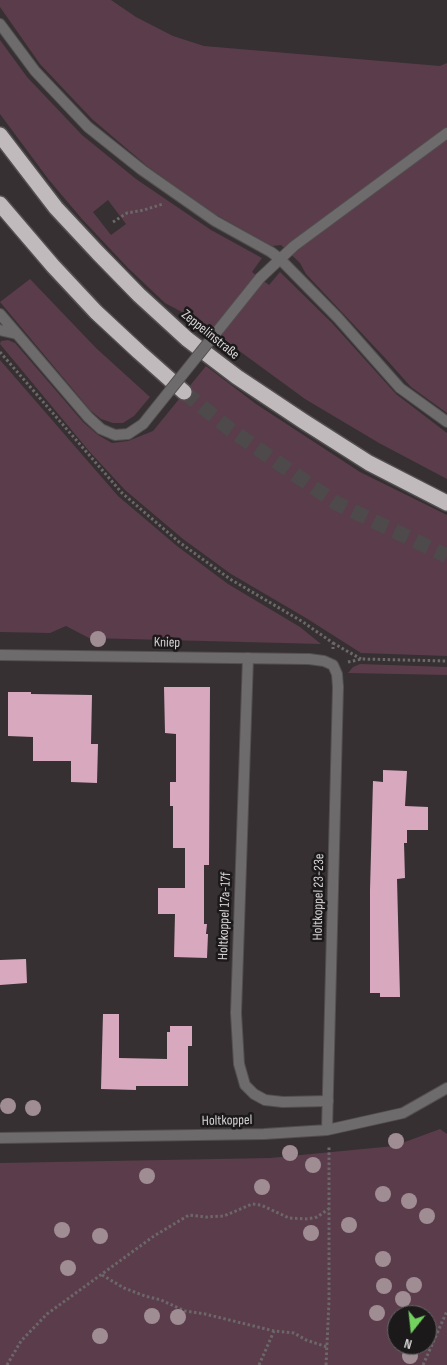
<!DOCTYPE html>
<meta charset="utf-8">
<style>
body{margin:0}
#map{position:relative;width:447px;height:1365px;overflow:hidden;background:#363032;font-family:"Sofia Sans Condensed",sans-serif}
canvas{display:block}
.north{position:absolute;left:387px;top:1305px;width:50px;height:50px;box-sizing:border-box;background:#1b191a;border:1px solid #676465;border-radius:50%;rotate:196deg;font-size:14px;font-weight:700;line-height:20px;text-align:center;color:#d8d4d6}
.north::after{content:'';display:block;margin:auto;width:18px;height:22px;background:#72d25d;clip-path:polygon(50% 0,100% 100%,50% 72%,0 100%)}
</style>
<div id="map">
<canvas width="447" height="1365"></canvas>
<div class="north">N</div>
</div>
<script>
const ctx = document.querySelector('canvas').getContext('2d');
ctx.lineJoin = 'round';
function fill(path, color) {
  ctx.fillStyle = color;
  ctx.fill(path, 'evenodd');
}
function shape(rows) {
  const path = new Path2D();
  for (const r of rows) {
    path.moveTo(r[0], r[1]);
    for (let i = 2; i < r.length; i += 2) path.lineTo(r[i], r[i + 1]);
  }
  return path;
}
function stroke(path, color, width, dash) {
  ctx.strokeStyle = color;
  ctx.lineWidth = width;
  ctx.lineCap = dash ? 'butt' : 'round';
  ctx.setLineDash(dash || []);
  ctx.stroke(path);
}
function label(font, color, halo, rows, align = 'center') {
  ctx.font = font + ' "Sofia Sans Condensed",sans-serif';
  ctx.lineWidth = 5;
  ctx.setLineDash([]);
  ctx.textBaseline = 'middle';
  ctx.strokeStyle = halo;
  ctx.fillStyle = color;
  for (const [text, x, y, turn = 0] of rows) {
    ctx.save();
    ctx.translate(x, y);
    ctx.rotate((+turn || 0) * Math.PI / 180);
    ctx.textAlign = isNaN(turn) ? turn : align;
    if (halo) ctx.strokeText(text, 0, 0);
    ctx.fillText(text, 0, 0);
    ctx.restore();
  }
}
fill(shape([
 [0,0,111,0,136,17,173,36,204,46,440,66,447,63,447,413,411,387,386,359,306,274,300,263,281,245,272,246,215,214,147,166,92,119,40,64,0,7],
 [0,40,27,77,82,135,136,179,211,230,262,258,252,272,269,285,280,272,332,323,396,394,447,433,447,479,379,443,305,399,197,320,165,303,128,268,82,219,49,180,0,114],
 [108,200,126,224,111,235,93,212],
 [30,279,96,348,150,397,134,416,123,423,113,423,101,419,91,411,0,302],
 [8,340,15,343,83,422,98,435,112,443,128,441,153,431,206,366,256,404,360,472,447,515,447,656,361,653,306,618,231,574,183,539,125,490,89,451,0,344,1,341],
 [0,360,118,496,177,546,228,584,300,627,321,644,89,638,66,626,50,633,0,632],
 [360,664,447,667,447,675,348,673,353,667],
 [440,1129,447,1134,447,1365,0,1365,0,1163,270,1158,394,1146],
 [397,1315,427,1315,427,1345,397,1345]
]), '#5b3c4a');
fill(shape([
 [164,687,210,687,209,865,204,865,204,924,207,924,206,934,208,934,207,958,174,957,175,914,158,914,158,888,185,888,185,848,173,848,173,806,170,806,170,782,176,782,176,734,165,733],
 [8,692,31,692,31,694,92,695,91,744,98,744,97,783,71,782,71,761,33,761,33,737,8,736],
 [383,770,407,771,405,806,428,807,428,830,407,830,407,843,404,843,405,878,397,879,400,997,380,997,380,993,370,993,370,890,373,781,383,782],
 [26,959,27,983,0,985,0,960],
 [103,1014,119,1014,119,1058,167,1059,167,1032,170,1032,170,1026,192,1026,192,1046,188,1046,188,1086,136,1086,136,1090,101,1089]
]), '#d8a9be');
stroke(shape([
 [184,392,231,430,336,503,447,556]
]), '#4e494b', 15, [15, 8]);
const lane = shape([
 [0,24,35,71,88,127,142,170,215,221,271,252,280,259,338,318,400,388,447,422],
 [260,278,294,246,447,133],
 [0,314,88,417,101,429,115,435,128,434,143,424],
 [0,330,17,334],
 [248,658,236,1013,239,1064,245,1085,254,1094,265,1100,283,1102,328,1101]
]);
const street = shape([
 [0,655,309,659,324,661,333,665,337,674,338,687,327,1130],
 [0,1138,264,1134,327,1130,403,1113,447,1088]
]);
const highway = shape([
 [0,135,56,208,98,253,139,295,187,339,237,377,303,421,369,463,447,503],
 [0,204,53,266,96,312,139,352,184,392]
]);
stroke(lane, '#534e50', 12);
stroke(street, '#534e50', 12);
stroke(highway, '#534e50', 18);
stroke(shape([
 [113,222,127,213,144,210,163,204],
 [0,352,122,493,179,542,230,579,303,622,333,643,333,649],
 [333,643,361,659],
 [348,662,362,659,447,661],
 [102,1275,124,1288,145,1296,161,1300,185,1311,205,1314,274,1331],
 [7,1365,21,1341,47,1314,154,1236,189,1215,206,1217,224,1216,252,1204,261,1205,289,1218,308,1219,317,1217,330,1208],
 [259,1365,274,1331,294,1333,306,1340,327,1347],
 [326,1365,329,1302,329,1146],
 [423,1365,447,1311]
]), '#6c6769', 3, [2.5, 2.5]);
stroke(lane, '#6e6b6c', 10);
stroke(street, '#6e6b6c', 10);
stroke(highway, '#c1babd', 15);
const laneBridge = shape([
 [143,424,260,278]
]);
stroke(laneBridge, '#534e50', 12, []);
stroke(laneBridge, '#6e6b6c', 10);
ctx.fillStyle = '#a08d94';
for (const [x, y] of [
 [98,639],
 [8,1106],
 [33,1108],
 [396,1141],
 [290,1153],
 [313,1165],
 [147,1176],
 [262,1187],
 [383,1194],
 [409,1201],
 [427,1216],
 [349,1225],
 [62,1230],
 [311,1233],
 [100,1236],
 [383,1259],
 [68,1268],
 [414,1285],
 [384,1286],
 [403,1299],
 [377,1313],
 [152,1316],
 [178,1317],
 [100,1336],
 [410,1356]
]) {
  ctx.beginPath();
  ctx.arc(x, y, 8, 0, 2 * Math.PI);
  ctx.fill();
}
label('14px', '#d8d4d6', '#1b191a', [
 ["Zeppelinstraße",210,335,39],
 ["Kniep",167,643,1],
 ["Holtkoppel 23-23e",319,897,-89],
 ["Holtkoppel 17a-17f",225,916,-88],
 ["Holtkoppel",227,1121,-1]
]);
</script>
